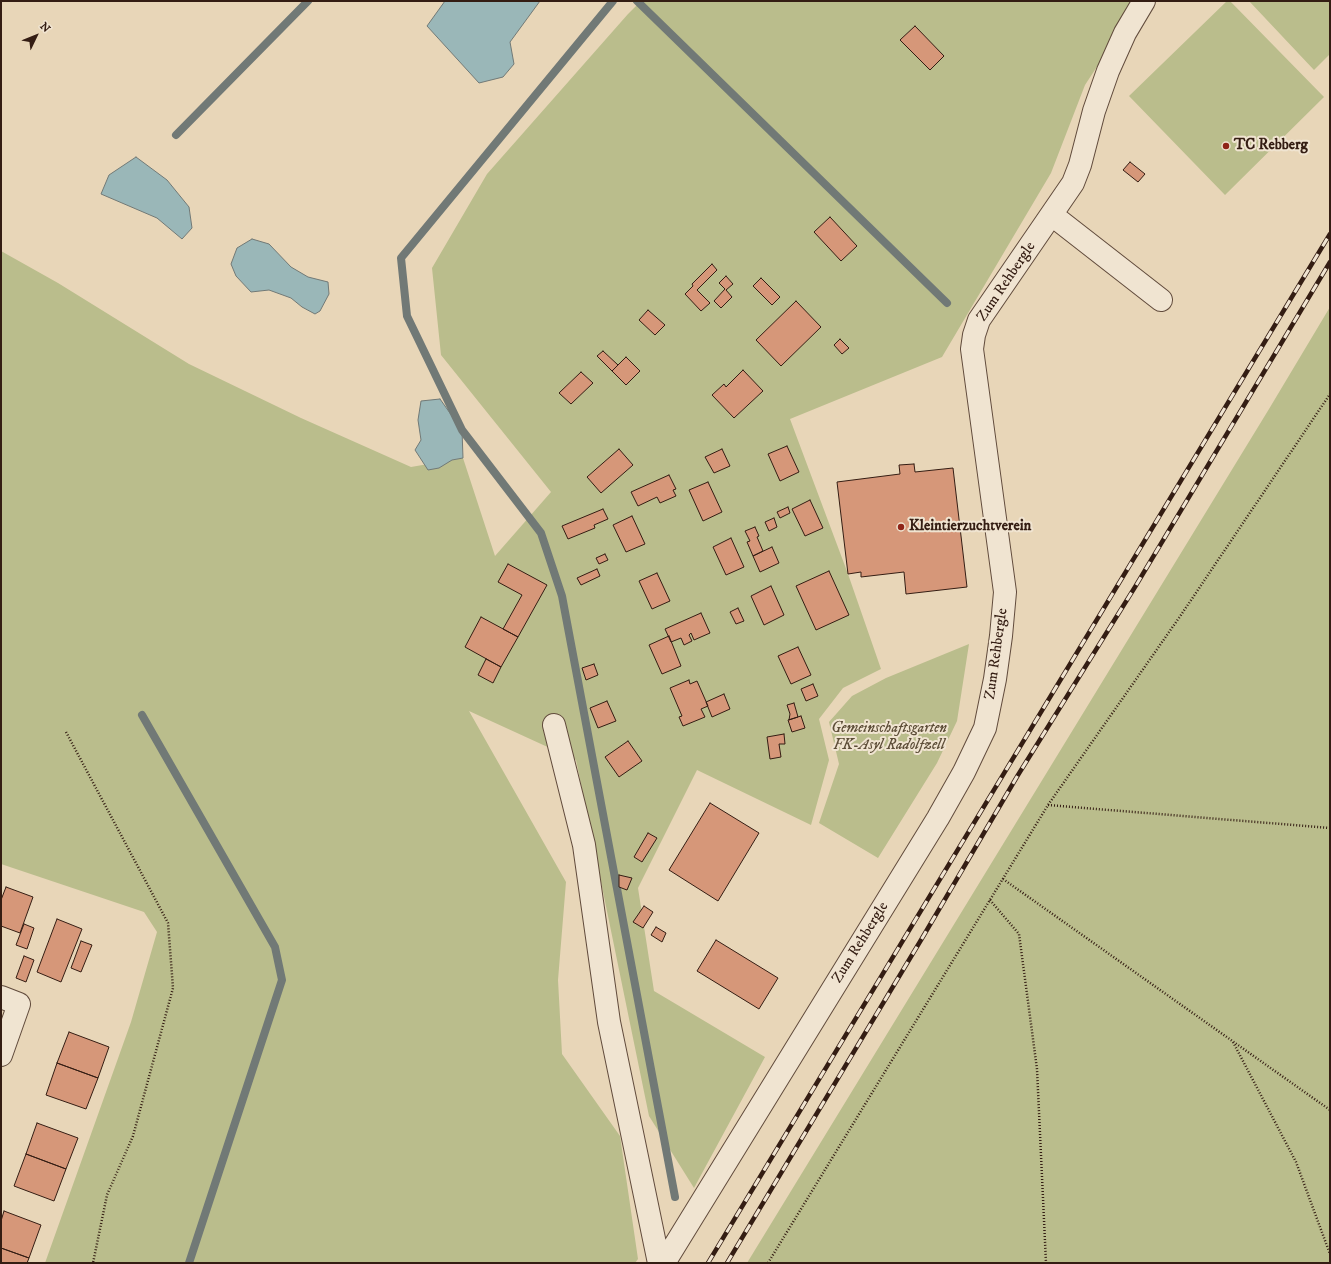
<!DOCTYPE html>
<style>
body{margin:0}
#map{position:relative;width:1331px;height:1264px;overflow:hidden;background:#e8d6b8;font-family:"IM FELL DW Pica",serif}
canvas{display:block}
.frame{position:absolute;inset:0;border:2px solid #341d13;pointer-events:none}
.north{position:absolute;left:16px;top:16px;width:40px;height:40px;-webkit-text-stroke:3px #f0e4d1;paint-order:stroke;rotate:47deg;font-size:11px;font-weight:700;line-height:16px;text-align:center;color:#341d13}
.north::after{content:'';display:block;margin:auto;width:14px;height:18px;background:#341d13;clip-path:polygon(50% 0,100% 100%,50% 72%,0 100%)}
</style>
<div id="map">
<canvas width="1331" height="1264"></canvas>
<div class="frame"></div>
<div class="north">N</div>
</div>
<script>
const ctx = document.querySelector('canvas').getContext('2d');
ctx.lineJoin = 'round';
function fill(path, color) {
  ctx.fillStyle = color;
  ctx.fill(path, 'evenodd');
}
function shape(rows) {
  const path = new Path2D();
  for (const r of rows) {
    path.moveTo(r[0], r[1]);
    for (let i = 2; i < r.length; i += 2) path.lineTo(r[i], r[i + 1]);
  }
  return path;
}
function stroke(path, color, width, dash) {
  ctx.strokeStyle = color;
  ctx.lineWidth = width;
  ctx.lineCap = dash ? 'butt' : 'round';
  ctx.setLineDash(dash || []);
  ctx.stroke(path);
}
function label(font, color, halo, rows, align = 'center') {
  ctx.font = font + ' "IM FELL DW Pica",serif';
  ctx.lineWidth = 4;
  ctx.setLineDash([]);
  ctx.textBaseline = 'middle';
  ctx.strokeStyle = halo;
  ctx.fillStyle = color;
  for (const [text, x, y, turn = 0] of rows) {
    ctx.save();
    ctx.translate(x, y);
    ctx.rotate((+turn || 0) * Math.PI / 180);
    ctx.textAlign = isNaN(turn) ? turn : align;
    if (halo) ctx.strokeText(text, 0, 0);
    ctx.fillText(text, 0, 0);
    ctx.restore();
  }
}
fill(shape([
 [641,1,1140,1,1085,85,1051,173,942,357,790,419,848,574,881,669,843,688,819,719,829,760,811,825,697,770,638,888,654,991,765,1057,694,1188,649,1116,576,760,469,711,566,882,558,980,562,1054,620,1136,638,1259,635,1263,45,1263,131,1022,157,932,144,912,1,864,1,251,58,283,189,364,301,418,411,467,463,458,495,556,551,492,441,355,432,268,487,174,628,14],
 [1227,1,1230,1,1324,97,1225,195,1129,96],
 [1249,1,1330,1,1330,54,1314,70],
 [1330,307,1330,1263,747,1263,1269,409],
 [969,644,957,721,937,763,878,858,819,823,839,764,829,722,852,696,886,678]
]), '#babd8c');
const water = shape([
 [445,1,540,1,510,42,514,64,503,77,479,83,427,26,445,1],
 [136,157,167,180,189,207,192,228,182,239,157,218,101,194,109,175,136,157],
 [252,239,269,244,291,267,308,277,328,282,329,294,320,311,315,314,302,307,291,298,269,290,251,292,236,276,231,264,237,248,252,239],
 [440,399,462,430,463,458,452,460,439,468,428,470,415,450,421,440,418,420,421,401,440,399]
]);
fill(water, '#9ab7b8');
stroke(water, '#717976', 1);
stroke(shape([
 [613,1,401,258,407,316,462,430,541,533,562,596,675,1197],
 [637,1,947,303],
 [176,135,308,1],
 [142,715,275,947,282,980,189,1263]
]), '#717976', 8);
const building = shape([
 [915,26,944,56,930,70,900,40,915,26],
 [1130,162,1145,174,1138,182,1123,170,1130,162],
 [830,217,857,246,841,261,814,232,830,217],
 [712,264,717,270,697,290,710,303,701,311,685,294,693,286,692,284,712,264],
 [726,276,733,284,726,290,732,297,721,308,714,301,725,289,719,283,726,276],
 [761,278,780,297,772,305,753,286,761,278],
 [796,301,821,327,781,366,756,340,796,301],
 [648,310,665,325,655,335,639,320,648,310],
 [840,339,849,348,842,354,834,345,840,339],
 [603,351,618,365,612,371,597,356,603,351],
 [626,357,640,371,626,385,612,371,626,357],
 [743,370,763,391,734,418,712,395,724,384,726,387,743,370],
 [581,372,593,383,571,404,559,393,581,372],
 [787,446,799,472,780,481,768,454,787,446],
 [619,449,633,465,601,493,587,477,619,449],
 [722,449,730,466,714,473,705,457,722,449],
 [914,464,915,472,953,468,967,587,906,594,904,572,861,577,861,572,848,574,837,482,900,474,899,465,914,464],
 [669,475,676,489,673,490,676,496,660,503,657,497,638,506,631,492,669,475],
 [708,482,722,512,703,521,689,490,708,482],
 [810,500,823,528,805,536,792,509,810,500],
 [788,507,790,513,780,518,777,512,788,507],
 [603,509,608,519,594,525,595,528,568,539,562,526,603,509],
 [632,516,645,544,626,552,613,525,632,516],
 [774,518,777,527,769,531,765,522,774,518],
 [755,527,759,536,757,537,763,551,753,556,747,542,750,541,745,531,755,527],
 [731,538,744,567,726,575,713,547,731,538],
 [772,547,779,563,760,572,753,556,772,547],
 [605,554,608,560,599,564,596,558,605,554],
 [508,564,547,585,518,637,503,629,522,595,498,582,508,564],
 [597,569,600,576,581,585,577,578,597,569],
 [829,571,849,615,816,630,796,586,829,571],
 [657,573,670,601,652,609,639,581,657,573],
 [771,586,784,615,764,625,751,596,771,586],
 [738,608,744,621,736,624,730,612,738,608],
 [701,613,710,633,694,640,691,633,689,635,692,641,684,645,681,638,671,642,665,629,701,613],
 [481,617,518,637,501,667,465,647,481,617],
 [669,636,681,666,662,674,649,645,669,636],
 [798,647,811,675,791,684,778,656,798,647],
 [486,659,501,667,493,683,478,675,486,659],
 [594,664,598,675,586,680,582,668,594,664],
 [689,680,690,684,697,681,708,706,701,709,705,717,683,726,679,717,682,716,670,688,689,680],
 [813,684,818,696,806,701,801,689,813,684],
 [724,694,730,709,712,717,706,702,724,694],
 [607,701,616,721,598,728,590,708,607,701],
 [794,703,798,717,789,720,790,714,787,705,794,703],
 [801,716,805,728,792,732,788,720,801,716],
 [784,734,785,744,779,744,781,757,770,759,767,737,784,734],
 [628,741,642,761,619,777,605,757,628,741],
 [710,803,759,833,718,901,669,870,710,803],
 [648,833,657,838,642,862,634,857,648,833],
 [619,875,632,878,627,890,619,887,619,875],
 [6,887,33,897,20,933,1,926,1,900,6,887],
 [644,906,653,912,643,928,633,922,644,906],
 [57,919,82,929,61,982,37,972,57,919],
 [24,924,34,928,27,949,16,945,24,924],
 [656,927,666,933,662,942,651,935,656,927],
 [716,940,778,978,759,1009,697,971,716,940],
 [81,941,92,945,81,972,71,968,81,941],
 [24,956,34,960,26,982,16,978,24,956],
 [69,1032,109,1047,98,1078,57,1063,69,1032],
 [57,1063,98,1078,86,1109,46,1095,57,1063],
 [37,1123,78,1138,66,1169,26,1154,37,1123],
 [26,1154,66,1169,54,1201,14,1186,26,1154],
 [4,1211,41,1225,29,1258,1,1248,1,1221,4,1211],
 [1,1248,29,1258,27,1263,1,1263,1,1248]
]);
fill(building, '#d69779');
stroke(building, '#341d13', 1);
const minor = shape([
 [1052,215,1161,300],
 [554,725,584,845,609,1022,659,1263],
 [1,997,19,1004,1,1055],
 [664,1263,938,818,964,772,985,728,995,679,1001,636,1005,592,972,349,974,335,979,320,1073,183,1080,165,1094,111,1108,71,1125,33,1144,1]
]);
stroke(minor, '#614b3c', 24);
stroke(shape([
 [66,732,168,923,173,988,133,1136,107,1195,93,1263],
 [1048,805,1330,828],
 [1003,879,1330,1110],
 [990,900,1019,934,1037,1069,1046,1263],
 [1233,1042,1296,1162,1330,1254],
 [768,1263,1048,805,1181,615,1330,394]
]), '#341d13', 2.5, [1, 2]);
stroke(minor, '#f0e4d1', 22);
const rail = shape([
 [708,1263,1330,234],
 [727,1263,921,940,1018,775,1135,587,1330,262]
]);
stroke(rail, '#341d13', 4.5);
stroke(rail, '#f0e4d1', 3, [9]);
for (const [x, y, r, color] of [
 [1226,146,4,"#8f2418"],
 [901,527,4,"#8f2418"]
]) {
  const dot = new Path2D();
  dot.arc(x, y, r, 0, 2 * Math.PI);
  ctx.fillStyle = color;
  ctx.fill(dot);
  stroke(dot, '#f0e4d1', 1.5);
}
label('bold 15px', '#341d13', '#f0e4d1', [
 ["TC Rebberg",1234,146],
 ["Kleintierzuchtverein",909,527]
], 'left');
label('15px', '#341d13', '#f0e4d1', [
 ["Zum Rehbergle",1007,282,-56],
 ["Zum Rehbergle",997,654,-82],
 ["Zum Rehbergle",861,943,-58]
]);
label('italic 15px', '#5c4d37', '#f0e4d1', [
 ["Gemeinschaftsgarten",889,729],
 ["FK-Asyl Radolfzell",889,746]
]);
</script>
